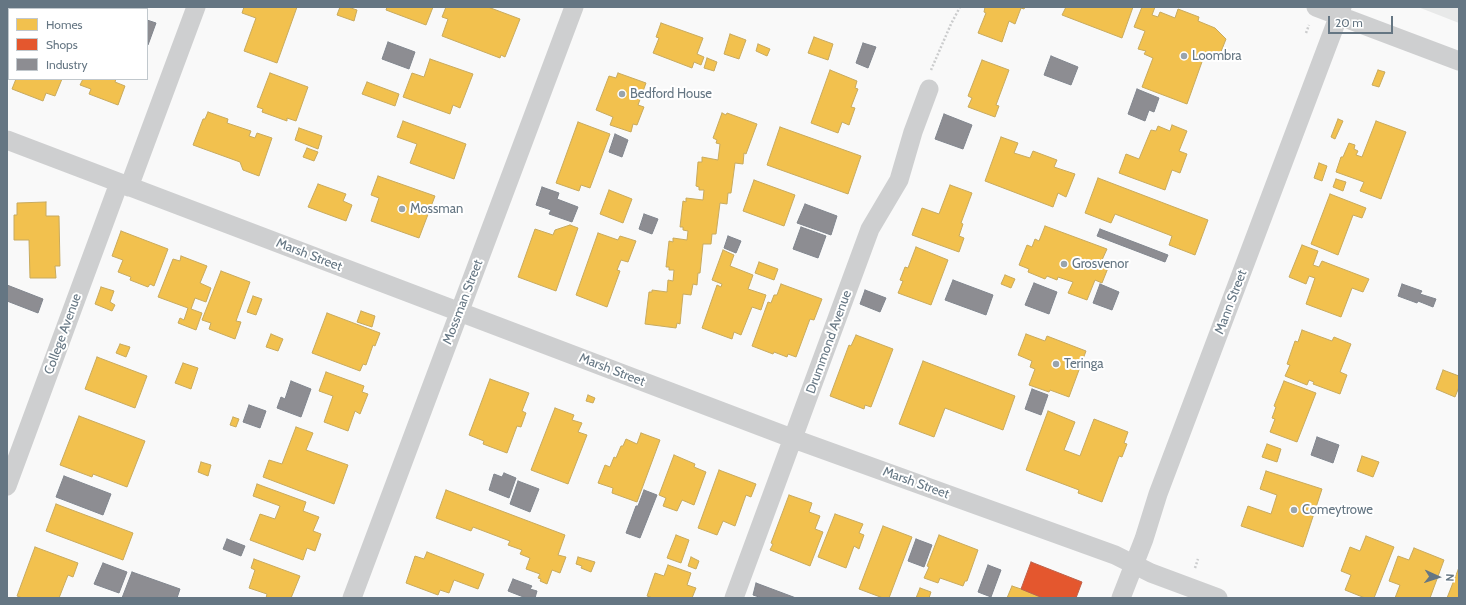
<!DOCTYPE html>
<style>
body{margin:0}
#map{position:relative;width:1466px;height:605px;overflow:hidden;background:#f9f9f9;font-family:Cabin,sans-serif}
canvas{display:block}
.frame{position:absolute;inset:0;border:8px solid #657683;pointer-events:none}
.legend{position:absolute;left:8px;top:8px;width:140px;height:72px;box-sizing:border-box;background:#fff;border:1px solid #c1c8cd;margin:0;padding:5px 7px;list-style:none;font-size:12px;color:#657683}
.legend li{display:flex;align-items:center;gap:8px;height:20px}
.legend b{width:20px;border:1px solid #c1c8cd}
.north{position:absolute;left:1418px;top:557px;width:40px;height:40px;-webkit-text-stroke:3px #fff;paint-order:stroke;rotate:93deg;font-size:11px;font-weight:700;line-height:16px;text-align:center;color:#657683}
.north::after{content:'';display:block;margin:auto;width:14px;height:18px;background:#657683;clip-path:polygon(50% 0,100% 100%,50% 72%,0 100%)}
.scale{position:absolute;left:1328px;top:16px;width:65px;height:18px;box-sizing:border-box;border:2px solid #657683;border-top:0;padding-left:5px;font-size:12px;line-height:14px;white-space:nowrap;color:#657683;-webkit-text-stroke:3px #fff;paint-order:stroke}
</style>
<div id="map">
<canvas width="1466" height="605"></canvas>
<div class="frame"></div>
<ul class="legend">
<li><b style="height:11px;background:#f2c14e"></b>Homes</li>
<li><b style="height:11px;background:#e4572e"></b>Shops</li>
<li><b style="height:11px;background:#8d8d92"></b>Industry</li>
</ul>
<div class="north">N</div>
<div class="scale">20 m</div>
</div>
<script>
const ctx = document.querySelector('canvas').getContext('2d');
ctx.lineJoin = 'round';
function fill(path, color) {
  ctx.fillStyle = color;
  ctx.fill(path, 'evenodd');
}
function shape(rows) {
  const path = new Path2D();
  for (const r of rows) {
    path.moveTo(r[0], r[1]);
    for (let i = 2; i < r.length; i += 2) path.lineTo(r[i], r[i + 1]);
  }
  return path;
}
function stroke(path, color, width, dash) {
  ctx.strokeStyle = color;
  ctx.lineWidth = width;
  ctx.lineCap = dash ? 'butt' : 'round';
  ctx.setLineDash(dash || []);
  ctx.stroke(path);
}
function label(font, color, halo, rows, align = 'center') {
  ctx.font = font + ' Cabin,sans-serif';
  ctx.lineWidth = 4;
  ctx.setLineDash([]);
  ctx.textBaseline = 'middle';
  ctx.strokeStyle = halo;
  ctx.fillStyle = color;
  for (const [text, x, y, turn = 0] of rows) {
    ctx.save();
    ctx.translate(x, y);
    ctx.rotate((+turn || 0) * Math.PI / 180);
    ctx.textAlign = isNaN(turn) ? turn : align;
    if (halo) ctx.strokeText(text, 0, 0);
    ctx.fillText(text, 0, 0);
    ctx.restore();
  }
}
fill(shape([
 [1418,7,1459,7,1459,23]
]), '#e8e9e9');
const homes = shape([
 [244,7,297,7,277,63,244,51,256,18,242,13,244,7],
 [340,7,348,7,357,10,354,21,337,15,340,7],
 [387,7,433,7,426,25,386,10,387,7],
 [446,7,488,7,520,19,505,57,501,55,500,58,442,36,448,19,442,17,446,7],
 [985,7,1025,7,1024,9,1021,8,1015,24,1009,21,1002,42,978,33,986,13,984,12,985,7],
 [1066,7,1133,7,1122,38,1062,15,1066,7],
 [1142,7,1155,7,1152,15,1158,17,1160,12,1175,18,1178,9,1199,17,1198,21,1215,28,1226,39,1219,57,1203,59,1187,104,1142,87,1153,58,1144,54,1146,51,1138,49,1145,31,1134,27,1142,7],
 [661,23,703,38,697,54,704,57,701,65,694,62,692,68,653,53,659,38,656,37,661,23],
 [730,34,746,40,739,59,724,54,730,34],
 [814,37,833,44,828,60,808,53,814,37],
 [758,44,770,49,767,56,756,51,758,44],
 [707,58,717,62,714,71,704,68,707,58],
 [430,59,473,74,460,108,453,105,450,114,403,97,412,73,424,77,430,59],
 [982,60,1009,70,996,105,999,106,995,117,968,107,972,98,968,96,982,60],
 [830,70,857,81,855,88,858,89,851,107,855,108,849,125,842,122,838,133,811,123,830,70],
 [1378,70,1385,72,1379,87,1372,85,1378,70],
 [270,73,308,87,296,121,287,118,287,121,262,112,263,109,257,107,270,73],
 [618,73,646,83,638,105,644,107,637,125,633,124,631,132,610,125,613,117,596,110,609,76,616,78,618,73],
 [16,79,62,79,55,96,46,93,43,101,12,89,16,79],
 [83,79,116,79,115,82,125,86,118,105,89,94,91,89,80,85,83,79],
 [367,82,399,94,395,106,362,94,367,82],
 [208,112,228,119,227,123,251,131,249,136,255,138,257,133,272,138,259,176,243,170,240,162,193,145,203,119,205,119,208,112],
 [722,113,726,115,727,113,757,124,746,154,744,153,743,164,735,163,731,193,728,193,727,204,720,203,716,234,712,234,711,244,703,244,700,273,698,273,697,285,693,284,691,295,683,294,680,324,677,323,676,328,645,324,649,292,652,292,652,290,667,292,668,280,673,281,674,270,669,270,669,267,666,267,669,241,673,242,673,238,687,240,688,231,683,230,683,227,680,227,683,201,686,202,686,198,703,200,704,190,699,190,699,187,696,186,698,162,702,162,702,157,718,160,720,144,716,143,717,140,713,138,722,113],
 [1338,119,1343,121,1335,139,1331,137,1338,119],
 [403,121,466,144,454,179,410,163,417,144,397,137,403,121],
 [1376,121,1406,132,1381,199,1360,191,1364,182,1336,172,1341,157,1343,157,1349,143,1355,145,1354,149,1358,151,1356,155,1362,157,1376,121],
 [578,122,610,134,590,188,581,185,579,191,556,183,578,122],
 [1172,125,1187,131,1179,151,1187,154,1180,173,1172,170,1165,190,1119,173,1126,154,1139,159,1151,130,1156,131,1158,126,1170,131,1172,125],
 [780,127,861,156,848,194,767,165,780,127],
 [299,128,322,136,318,149,295,140,299,128],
 [1001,137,1018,143,1014,153,1030,158,1033,151,1057,160,1054,167,1075,174,1066,197,1058,193,1053,207,985,181,1001,137],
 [307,148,318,152,314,161,303,157,307,148],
 [1319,163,1327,166,1322,181,1314,178,1319,163],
 [378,176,435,196,419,238,371,221,379,198,371,195,378,176],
 [1098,178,1208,220,1195,255,1169,245,1172,236,1115,214,1111,223,1085,213,1098,178],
 [1336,179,1346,182,1343,191,1333,187,1336,179],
 [754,180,795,195,784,226,743,211,754,180],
 [318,184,346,194,343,201,352,205,346,221,308,207,318,184],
 [950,185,972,193,961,223,963,224,959,236,964,238,959,252,912,235,922,208,939,214,950,185],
 [609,190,632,199,623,223,600,214,609,190],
 [1330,194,1366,208,1362,218,1353,215,1338,255,1311,244,1330,194],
 [46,202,46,216,59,216,60,266,55,266,56,278,30,278,29,240,14,240,14,215,17,215,17,203,46,202],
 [570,225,578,228,556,291,518,277,535,229,553,235,555,230,570,225],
 [1045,226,1107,249,1102,260,1110,263,1102,283,1095,280,1087,300,1068,293,1073,282,1058,277,1057,280,1047,276,1045,279,1028,272,1029,269,1019,265,1027,245,1032,247,1035,239,1039,241,1045,226],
 [121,231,168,249,154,286,150,284,148,287,130,280,131,277,118,272,123,260,112,256,121,231],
 [598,233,618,240,620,236,636,241,628,262,621,260,617,270,620,271,607,307,576,295,598,233],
 [1302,245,1318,251,1313,265,1319,267,1322,261,1369,279,1363,292,1352,288,1341,317,1306,304,1315,278,1309,276,1306,284,1289,277,1302,245],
 [916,247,948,260,931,305,898,293,903,281,900,280,905,267,908,268,916,247],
 [723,250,734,255,730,266,753,275,748,289,766,295,761,310,752,307,741,335,734,332,732,339,702,328,717,285,721,287,722,284,712,280,723,250],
 [181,256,207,266,200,283,211,288,206,302,195,298,191,309,202,313,196,330,178,323,180,318,184,320,188,308,158,297,173,259,180,261,181,256],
 [759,262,778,269,774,280,755,273,759,262],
 [221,271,250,282,236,321,241,322,235,339,209,329,211,323,202,320,221,271],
 [1005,275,1015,279,1011,288,1001,284,1005,275],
 [781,284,822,299,814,320,810,319,796,357,788,354,787,357,774,352,773,354,752,346,768,302,771,303,774,295,777,295,781,284],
 [101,287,114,291,110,302,115,305,112,311,95,304,101,287],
 [253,296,262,299,256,315,247,312,253,296],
 [361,311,375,316,372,327,357,322,361,311],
 [327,313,380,333,375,346,373,345,366,365,363,364,360,371,312,353,327,313],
 [1302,330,1332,341,1334,337,1351,344,1340,372,1347,375,1340,394,1313,384,1314,382,1309,380,1307,385,1285,376,1290,365,1287,364,1295,341,1298,342,1302,330],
 [271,334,283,339,278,351,266,347,271,334],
 [1026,334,1045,341,1047,336,1086,351,1069,397,1050,390,1049,392,1029,385,1035,369,1030,367,1032,361,1018,355,1026,334],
 [856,335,893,349,871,407,865,405,864,409,830,396,849,345,851,346,856,335],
 [120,344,130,347,126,357,116,353,120,344],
 [97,357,147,376,135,408,85,389,97,357],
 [923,361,1015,396,1003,430,945,408,934,437,899,424,923,361],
 [183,363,198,368,191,389,175,383,183,363],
 [1443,370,1459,376,1459,387,1455,397,1436,389,1443,370],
 [326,372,364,386,362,392,368,394,360,414,355,411,348,431,324,422,333,396,319,391,326,372],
 [490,379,529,393,522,411,526,413,521,427,517,426,507,453,483,444,484,441,469,435,490,379],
 [1284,381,1316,393,1297,442,1270,432,1275,419,1272,418,1276,407,1274,406,1284,381],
 [588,395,595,398,593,403,586,401,588,395],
 [555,408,574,415,572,420,582,423,578,432,587,435,568,484,531,470,555,408],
 [1048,411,1075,422,1064,450,1080,456,1094,419,1128,432,1124,443,1127,444,1122,457,1119,456,1102,502,1078,493,1079,490,1026,470,1048,411],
 [79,416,145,441,127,487,93,474,92,477,60,465,79,416],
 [233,417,239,419,236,427,230,425,233,417],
 [296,427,313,433,306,450,348,465,334,504,263,477,269,460,282,464,296,427],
 [641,433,660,440,637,502,612,493,613,488,598,483,605,465,610,467,614,457,616,458,621,446,623,446,626,439,637,444,641,433],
 [1267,444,1281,449,1277,462,1262,457,1267,444],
 [674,455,695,464,694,467,706,472,694,505,682,500,677,511,663,506,666,498,659,495,674,455],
 [1362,456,1379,462,1373,477,1357,471,1362,456],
 [201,462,211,465,208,476,198,472,201,462],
 [719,470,756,484,751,497,746,495,735,526,723,521,717,535,698,528,719,470],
 [1266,471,1322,489,1303,547,1241,526,1248,506,1271,514,1277,495,1260,489,1266,471],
 [257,484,306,502,303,511,319,517,313,531,321,534,315,551,307,548,303,560,250,540,260,514,275,519,280,506,253,496,257,484],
 [446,490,565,535,558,555,566,557,560,573,552,570,547,584,540,581,541,579,538,578,540,574,526,569,530,558,520,554,522,550,508,545,510,541,473,527,471,531,436,518,446,490],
 [789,495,812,503,809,512,820,516,815,529,823,532,810,566,770,550,773,544,771,543,789,495],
 [56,504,133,533,123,560,46,531,56,504],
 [835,514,863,524,859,533,864,535,859,549,854,546,846,568,818,557,835,514],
 [883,526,912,537,889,598,883,598,859,589,883,526],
 [676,535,689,540,681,563,667,558,676,535],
 [939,535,978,550,967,581,965,581,963,586,940,578,938,583,924,578,929,567,927,566,939,535],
 [1366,536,1394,547,1374,598,1365,598,1345,590,1351,575,1341,571,1350,547,1360,551,1366,536],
 [35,547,78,563,73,577,68,575,59,598,22,598,17,596,35,547],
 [1414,548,1444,560,1430,598,1395,598,1400,585,1389,581,1398,556,1409,560,1414,548],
 [427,552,484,574,478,589,454,580,449,593,440,590,438,595,406,583,415,556,424,559,427,552],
 [578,557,595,562,591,572,581,568,582,566,576,564,578,557],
 [691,557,699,561,696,569,688,566,691,557],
 [254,559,300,576,291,598,266,598,267,594,249,588,255,570,251,568,254,559],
 [668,565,691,573,687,585,696,588,692,598,653,598,647,596,655,573,664,576,668,565],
 [1458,570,1459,571,1459,598,1447,598,1458,570],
 [1012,586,1021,589,1043,598,1007,598,1012,586],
 [920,588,931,592,929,598,916,598,920,588]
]);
fill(homes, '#f2c14e');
stroke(homes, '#c8aa5e', 1);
const shops = shape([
 [1031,562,1082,582,1076,598,1043,598,1021,589,1031,562]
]);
fill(shops, '#e4572e');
stroke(shops, '#be6048', 1);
const industry = shape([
 [147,20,156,23,148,45,147,44,147,20],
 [388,42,415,52,409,69,382,59,388,42],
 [863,43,876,47,868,68,856,63,863,43],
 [1051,56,1078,67,1071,85,1044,75,1051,56],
 [1137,89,1159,98,1154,112,1149,110,1145,121,1128,114,1137,89],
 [944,114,972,125,963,149,935,139,944,114],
 [615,134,628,140,622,157,609,152,615,134],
 [542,187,559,193,557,199,578,207,572,222,549,214,551,210,536,205,542,187],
 [805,204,837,216,831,235,797,223,805,204],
 [644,214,658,219,652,234,639,229,644,214],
 [801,227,826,236,818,258,793,249,801,227],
 [1100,229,1168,255,1165,262,1097,236,1100,229],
 [728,236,741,241,736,253,724,248,728,236],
 [953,280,993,295,986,315,945,300,953,280],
 [1034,283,1057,292,1049,314,1025,305,1034,283],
 [1100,284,1119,292,1112,310,1093,303,1100,284],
 [1402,284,1422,291,1420,294,1436,299,1433,307,1418,301,1417,303,1398,296,1402,284],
 [7,285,43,299,38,313,7,301,7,285],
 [865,290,886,298,880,312,860,304,865,290],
 [291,381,311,389,301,417,277,408,281,397,285,399,291,381],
 [1032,389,1048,395,1041,415,1025,409,1032,389],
 [249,405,266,411,260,428,243,422,249,405],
 [1317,437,1339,445,1333,463,1311,455,1317,437],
 [504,473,516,478,509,498,489,490,494,474,502,477,504,473],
 [64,476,111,494,103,515,56,497,64,476],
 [518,481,539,489,530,512,510,504,518,481],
 [644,490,657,495,640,538,626,533,636,506,638,506,644,490],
 [227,539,245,546,241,556,223,549,227,539],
 [916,539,932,545,924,567,908,561,916,539],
 [103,563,127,572,119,593,94,584,103,563],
 [988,565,1001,570,991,597,978,592,988,565],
 [132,572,180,589,177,598,122,598,132,572],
 [513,579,532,586,530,589,537,591,535,598,526,598,508,591,513,579],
 [756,583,796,598,762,598,753,595,756,583]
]);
fill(industry, '#8d8d92');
stroke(industry, '#81868e', 1);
stroke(shape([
 [1306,33,1309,25],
 [931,70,951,24,960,7],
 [1195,568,1198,559]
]), '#cbcccd', 2.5, [2, 2]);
stroke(shape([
 [1316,7,1459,61],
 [7,140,794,439,1115,555,1151,573,1218,598],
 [129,187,196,7],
 [7,486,119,183],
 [352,598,574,7],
 [734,598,870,229,899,180,913,132,929,89],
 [1121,598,1144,539,1158,494,1342,7]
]), '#cecfd0', 19);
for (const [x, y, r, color] of [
 [1184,56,4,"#99a4ac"],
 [622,94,4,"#99a4ac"],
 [402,209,4,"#99a4ac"],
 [1064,264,4,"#99a4ac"],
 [1056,364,4,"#99a4ac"],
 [1294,510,4,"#99a4ac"]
]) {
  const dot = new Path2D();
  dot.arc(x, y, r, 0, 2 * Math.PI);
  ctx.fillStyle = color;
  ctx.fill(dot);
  stroke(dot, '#fff', 1.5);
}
label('13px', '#657683', '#fff', [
 ["Loombra",1192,56],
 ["Bedford House",630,94],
 ["Mossman",410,209],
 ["Grosvenor",1072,264],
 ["Teringa",1064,364],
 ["Comeytrowe",1302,510]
], 'left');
label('13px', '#657683', '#fff', [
 ["Marsh Street",309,255,21],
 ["Mossman Street",463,302,-69],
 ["Mann Street",1231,302,-69],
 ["College Avenue",63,334,-70],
 ["Drummond Avenue",829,342,-70],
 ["Marsh Street",612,370,21],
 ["Marsh Street",916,483,20]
]);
</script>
